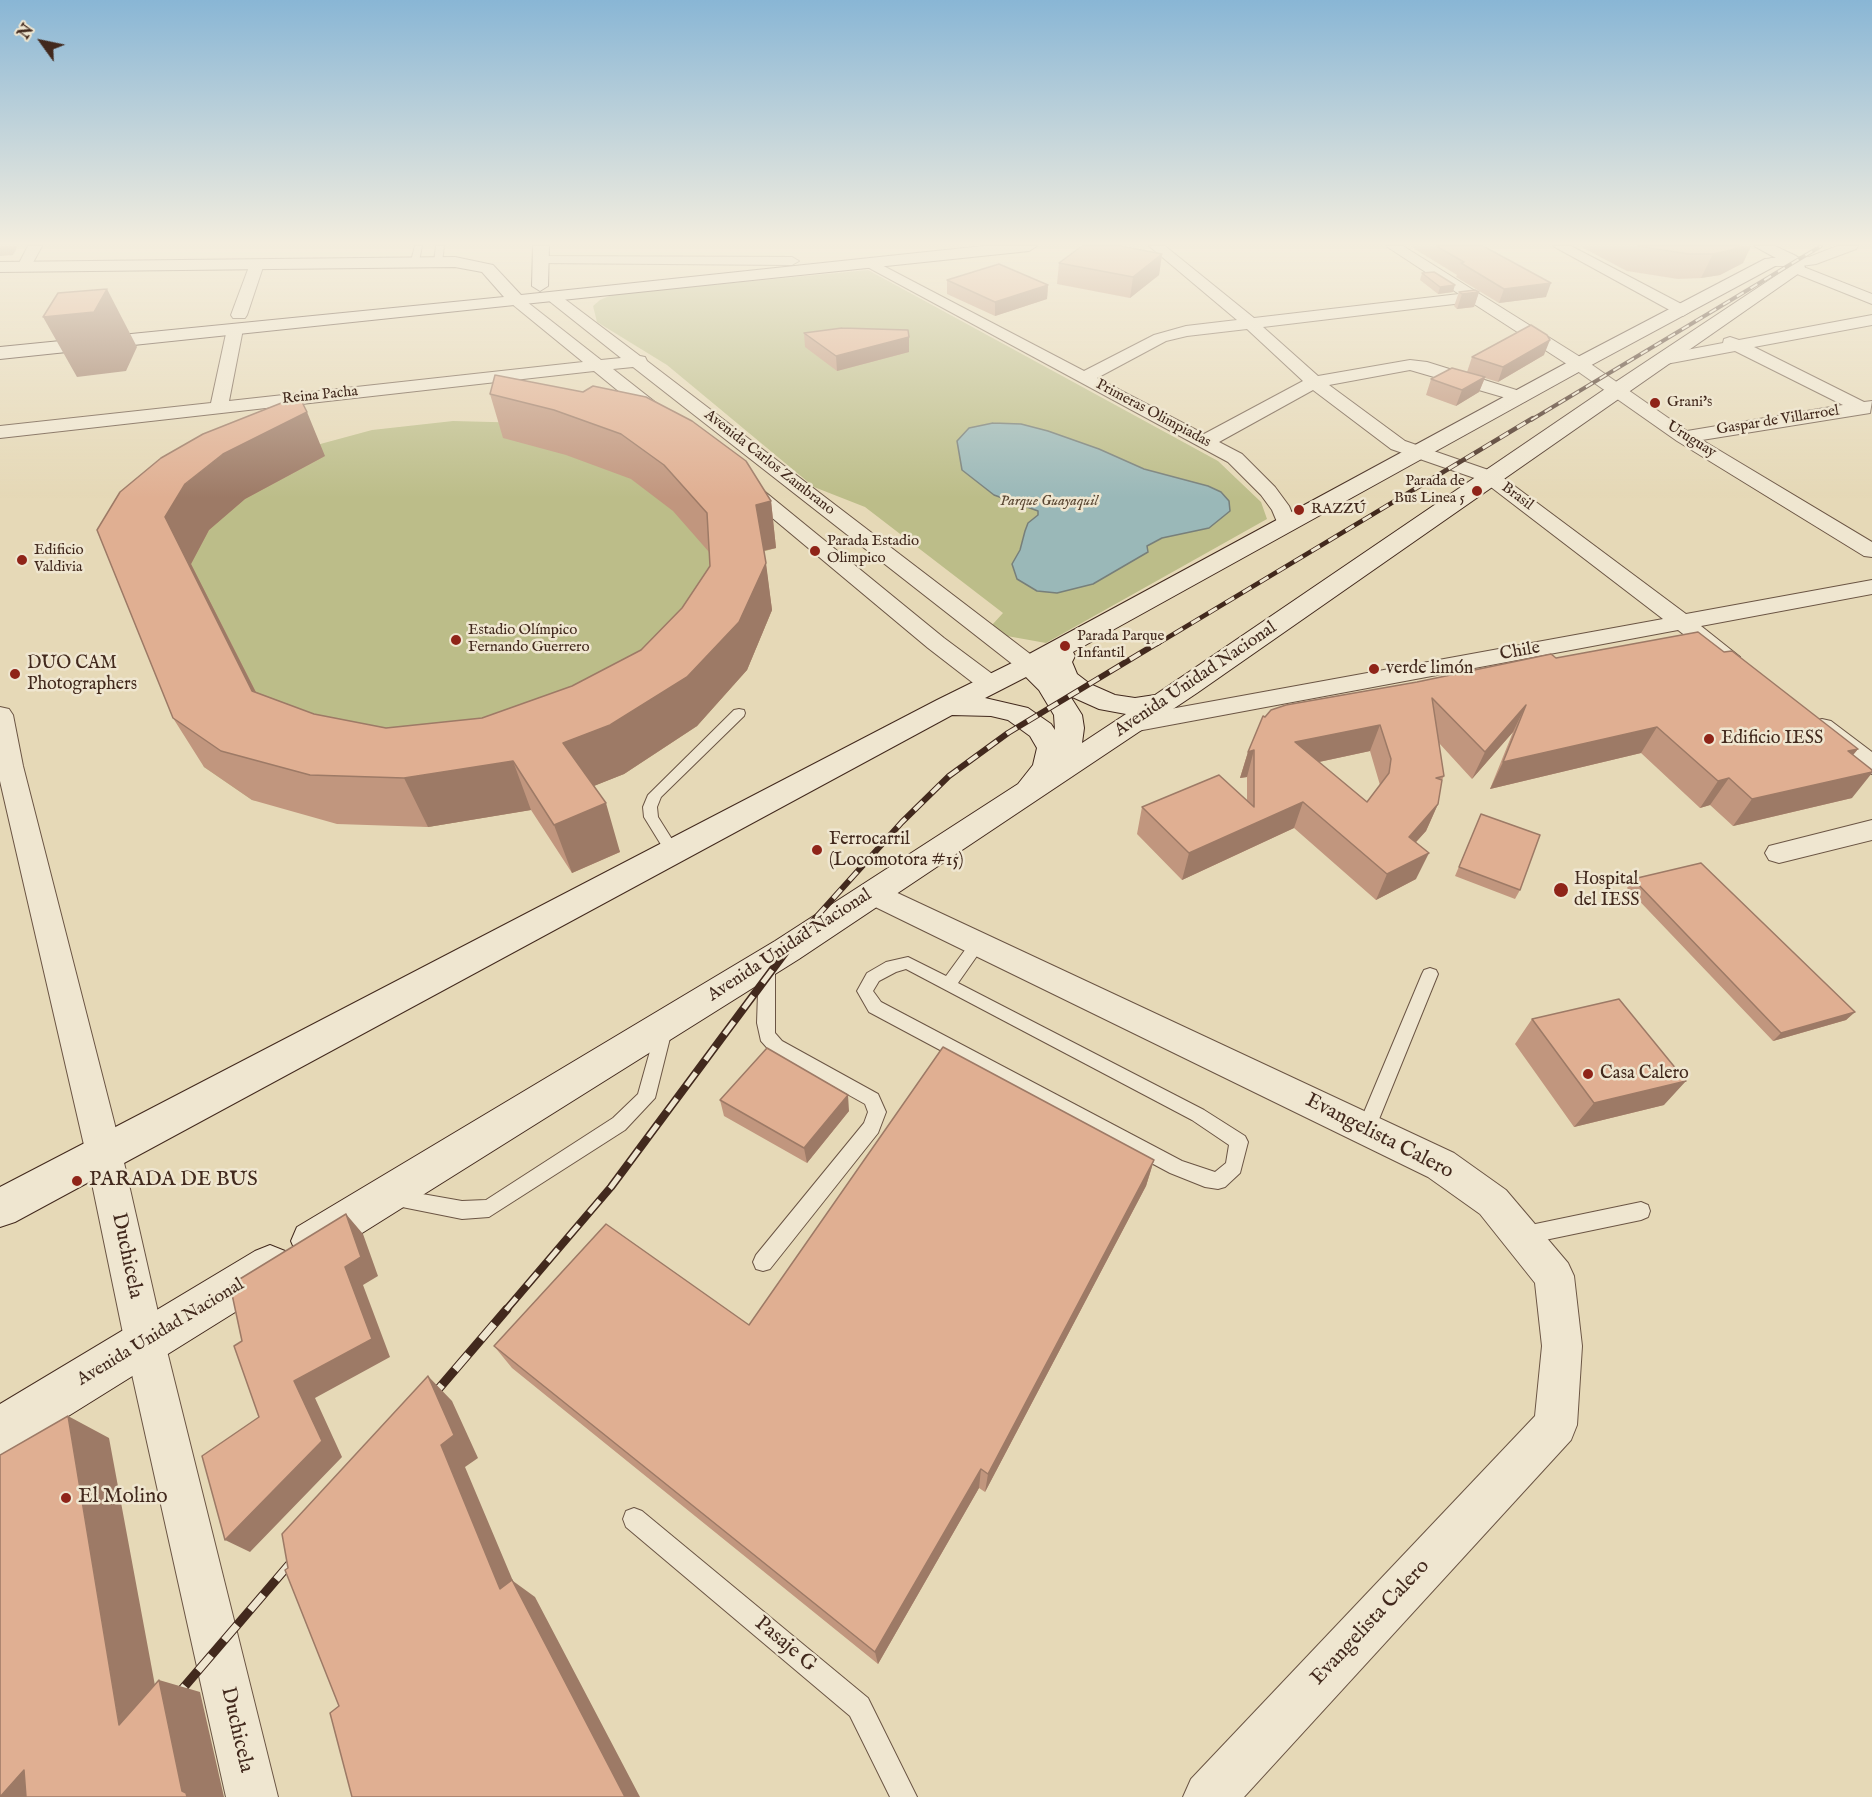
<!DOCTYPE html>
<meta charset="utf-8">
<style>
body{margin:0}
#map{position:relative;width:1872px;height:1797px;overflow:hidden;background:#e6d9b7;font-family:"IM FELL English",serif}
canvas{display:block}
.north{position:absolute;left:12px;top:12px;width:60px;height:60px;-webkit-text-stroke:4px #efe6d0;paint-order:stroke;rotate:303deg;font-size:16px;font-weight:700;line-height:24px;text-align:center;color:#42291d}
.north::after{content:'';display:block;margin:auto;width:21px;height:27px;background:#42291d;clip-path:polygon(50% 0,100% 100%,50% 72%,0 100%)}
</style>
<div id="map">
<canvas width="1872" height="1797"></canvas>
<div class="north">N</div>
</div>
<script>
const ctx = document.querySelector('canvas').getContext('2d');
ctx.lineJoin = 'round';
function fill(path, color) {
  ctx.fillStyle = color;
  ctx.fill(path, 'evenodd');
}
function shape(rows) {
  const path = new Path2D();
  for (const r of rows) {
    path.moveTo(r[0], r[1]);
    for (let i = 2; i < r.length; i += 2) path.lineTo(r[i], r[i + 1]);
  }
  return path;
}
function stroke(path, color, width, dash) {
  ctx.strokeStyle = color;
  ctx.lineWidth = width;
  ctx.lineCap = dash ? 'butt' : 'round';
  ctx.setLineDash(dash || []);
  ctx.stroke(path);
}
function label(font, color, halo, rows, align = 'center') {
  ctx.font = font + ' "IM FELL English",serif';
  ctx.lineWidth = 5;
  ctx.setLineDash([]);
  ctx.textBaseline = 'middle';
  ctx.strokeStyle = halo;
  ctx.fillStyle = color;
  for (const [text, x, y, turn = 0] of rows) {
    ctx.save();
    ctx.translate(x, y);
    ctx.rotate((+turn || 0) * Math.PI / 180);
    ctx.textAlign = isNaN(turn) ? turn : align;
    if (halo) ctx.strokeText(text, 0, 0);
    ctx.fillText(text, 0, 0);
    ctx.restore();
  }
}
fill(shape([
 [868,270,1218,461,1261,502,1267,519,1046,643,1007,636,992,625,1003,613,865,507,814,487,667,365,597,322,593,306,600,300,614,294],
 [453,421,531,423,603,429,654,441,752,506,776,548,762,552,772,610,747,670,697,726,624,774,535,809,428,827,252,800,204,767,126,577,287,453,372,430]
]), '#bcbd89');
const water = shape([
 [993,423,1021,424,1048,431,1099,449,1144,469,1208,486,1221,492,1229,501,1230,511,1209,528,1162,538,1147,546,1148,552,1093,584,1057,593,1037,591,1017,579,1012,564,1020,550,1025,531,1028,523,1038,515,1038,511,994,495,962,470,957,441,969,428,993,423]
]);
fill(water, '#9ab8b8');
stroke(water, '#777f7a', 1.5);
const lane = shape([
 [415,246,422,246,419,261,415,263,411,261,415,246],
 [436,246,444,246,442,262,438,264,434,262,436,246],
 [739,709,744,710,745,713,744,716,661,797,657,807,658,817,680,852,673,857,668,856,644,817,643,807,648,795,734,710,739,709],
 [978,937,983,939,986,943,958,983,1204,1110,1245,1136,1248,1142,1240,1173,1225,1187,1218,1189,1205,1187,1170,1173,869,1012,857,991,867,973,886,962,908,957,946,976,973,939,978,937],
 [906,969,1192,1120,1229,1145,1226,1163,1215,1172,1182,1161,881,1002,873,991,879,981,896,972,906,969],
 [767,956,773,958,775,962,775,1033,782,1041,878,1094,886,1112,878,1133,770,1269,763,1271,756,1269,753,1262,756,1255,864,1123,868,1112,865,1104,770,1051,761,1041,757,1023,759,962,761,958,767,956],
 [1430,968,1436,970,1438,974,1375,1129,1372,1135,1366,1137,1360,1135,1357,1129,1422,974,1424,970,1430,968],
 [665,1019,671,1021,673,1026,655,1098,625,1130,489,1217,462,1219,387,1204,385,1198,387,1192,394,1189,462,1201,486,1200,613,1118,638,1094,657,1026,659,1021,665,1019],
 [1641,1202,1648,1205,1650,1211,1648,1217,1641,1220,1521,1245,1514,1242,1511,1236,1514,1230,1521,1227,1641,1202],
 [634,1508,642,1511,868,1698,917,1797,890,1797,850,1716,626,1527,623,1519,626,1511,634,1508]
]);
const street = shape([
 [28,246,42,246,29,270,19,270,17,267,28,246],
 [1149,246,1165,246,1254,318,1459,294,1386,246,1403,246,1585,360,1687,431,1843,405,1735,351,1666,364,1660,363,1658,359,1660,355,1723,343,1724,339,1730,337,1739,340,1872,315,1872,325,1754,347,1864,402,1872,401,1870,413,1702,440,1872,542,1872,557,1864,556,1677,441,1573,368,1471,302,1263,327,1318,376,1410,360,1427,362,1526,393,1529,397,1526,401,1520,402,1410,370,1329,385,1405,441,1497,473,1686,614,1872,580,1872,594,1701,626,1740,657,1737,662,1728,664,1719,662,1678,630,1132,732,1123,730,1119,724,1123,718,1132,716,1663,619,1483,481,1391,449,1313,390,1219,442,1242,454,1275,487,1289,506,1297,525,1294,529,1287,531,1280,529,1272,510,1261,495,1228,462,860,263,867,259,872,260,1084,371,1154,335,1186,326,1237,320,1149,246],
 [1247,329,1303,381,1204,434,1097,378,1166,341,1187,336,1247,329],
 [1553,246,1571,246,1689,308,1691,311,1683,316,1677,314,1553,246],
 [1837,246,1858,246,1856,249,1816,264,1801,266,1872,294,1872,304,1792,272,1790,269,1792,266,1771,266,1764,262,1771,258,1809,257,1837,246],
 [541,256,792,257,799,261,792,265,536,263,534,260,536,257,541,256],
 [257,260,264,264,247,315,245,318,233,318,231,315,250,264,257,260],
 [553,292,558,294,640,356,645,357,647,361,1038,660,1041,665,1038,670,1029,672,1020,670,633,367,613,369,674,417,676,421,674,425,660,425,594,371,0,438,0,426,211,403,227,329,235,324,243,329,229,401,583,362,512,304,509,301,512,298,517,296,522,298,601,360,621,358,548,300,545,297,548,294,553,292],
 [741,476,748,478,944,638,999,679,1002,684,999,689,990,692,981,689,928,648,734,486,731,482,734,478,741,476],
 [0,707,9,709,13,715,23,766,120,1145,165,1343,278,1797,226,1797,125,1343,84,1145,0,781,0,707],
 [1822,719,1831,721,1872,752,1872,774,1863,771,1813,733,1809,727,1813,721,1822,719],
 [1872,820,1872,840,1779,863,1769,860,1765,853,1769,846,1872,820],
 [874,882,1454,1153,1506,1190,1568,1263,1574,1276,1582,1346,1577,1425,1571,1440,1244,1797,1183,1797,1191,1779,1535,1416,1542,1346,1535,1283,1480,1214,1428,1177,863,901,859,893,863,885,874,882]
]);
const secondary = shape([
 [533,246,549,246,548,286,540,291,532,286,533,246],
 [983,246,1037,246,1029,251,0,359,0,347,504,297,482,272,455,267,0,272,0,262,455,257,493,265,521,295,983,246],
 [1754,246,1775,246,1796,256,1804,263,1805,269,1197,693,799,959,327,1255,312,1261,297,1255,291,1241,297,1227,775,941,1018,784,1033,765,1037,748,1030,736,1008,720,991,716,952,715,15,1222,0,1227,0,1187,937,700,1020,659,1572,360,1765,259,1776,258,1754,246],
 [1777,259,1789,267,1608,387,1155,695,1135,698,1115,695,1090,684,1077,674,1072,662,1075,656,1073,652,1586,368,1777,265,1779,262,1777,259],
 [1026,677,1039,690,1054,715,1055,730,1051,724,1028,708,985,698,1026,677],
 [1070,696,1099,709,1126,714,1082,743,1084,728,1082,715,1070,696],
 [270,1245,285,1251,291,1266,285,1281,17,1448,0,1455,0,1404,255,1251,270,1245]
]);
stroke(lane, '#6b5544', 2);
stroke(street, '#6b5544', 2);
stroke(secondary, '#42291d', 2);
fill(lane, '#efe6d0');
fill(street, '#efe6d0');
fill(secondary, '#efe6d0');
const railFar4 = shape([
 [1531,420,1821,246]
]);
const railFar3 = shape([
 [1157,644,1533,418]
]);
const railFar2 = shape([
 [801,934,902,822,949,776,1008,733,1159,642]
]);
const railFar1 = shape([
 [506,1310,611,1187,787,950,803,933]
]);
const rail = shape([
 [429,1400,507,1309],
 [172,1701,299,1553]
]);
stroke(railFar4, '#42291d', 4);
stroke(railFar3, '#42291d', 4.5);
stroke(railFar2, '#42291d', 6);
stroke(railFar1, '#42291d', 8);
stroke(rail, '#42291d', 9);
stroke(railFar4, '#efe6d0', 2, [8]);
stroke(railFar3, '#efe6d0', 3, [10]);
stroke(railFar2, '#efe6d0', 4, [12]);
stroke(railFar1, '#efe6d0', 5, [16]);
stroke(rail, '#efe6d0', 7, [20]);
fill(shape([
 [1410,246,1483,246,1546,297,1499,303,1456,277,1457,275],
 [1583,246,1751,246,1743,263,1720,275,1701,278,1678,279,1627,271,1583,248],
 [1162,254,1159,275,1130,298,1057,284,1059,263],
 [1422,273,1453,292,1438,294,1420,280],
 [947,280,1048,285,1047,299,995,316,947,294],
 [1459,292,1479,292,1474,307,1457,309,1454,306],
 [804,333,909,352,837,371,805,347],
 [1544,355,1498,382,1485,378,1479,392,1456,406,1426,395,1431,379,1467,372,1472,357],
 [495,375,771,501,776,548,764,551,772,610,747,670,697,726,624,774,593,786,620,852,572,873,531,810,428,827,337,824,252,800,204,767,173,718,97,530,325,456,245,499,209,530,191,564,256,692,314,714,386,728,482,718,572,686,641,650,682,608,710,566,709,552,673,511,631,479,566,455,503,438,490,394],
 [1724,652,1858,749,1853,755,1852,798,1733,826,1710,805,1700,808,1641,753,1490,789,1513,732,1472,779,1439,743,1444,776,1442,780,1438,804,1426,831,1416,842,1416,879,1376,900,1294,828,1182,880,1137,834,1142,807,1247,800,1247,777,1240,778,1248,752,1265,717,1556,658],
 [1370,751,1380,785,1367,802,1319,762],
 [1481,814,1520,890,1515,899,1455,876],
 [1633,879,1855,1012,1846,1020,1773,1041,1627,888],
 [1532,1019,1664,1105,1574,1127,1515,1044],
 [720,1100,849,1111,807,1163,724,1116],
 [1154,1160,1146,1186,985,1492,979,1488,878,1664,512,1368,494,1346,749,1325]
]), '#c1967e');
fill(shape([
 [0,246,18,246,13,255,0,256],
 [1740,246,1751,246,1743,263,1720,275,1701,278,1713,254],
 [1162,254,1159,275,1130,298,1133,277],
 [1551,283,1546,297,1499,303,1504,289],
 [1048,285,1047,299,995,316,995,302],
 [1455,285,1453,292,1438,294,1440,287],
 [107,289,137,347,126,371,77,377,43,317],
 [1479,292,1474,307,1457,309,1462,294],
 [909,337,909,352,837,371,836,356],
 [1550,340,1544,355,1498,382,1503,367],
 [1485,377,1479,392,1456,406,1462,390],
 [307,412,325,456,245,499,209,530,191,564,280,740,252,691,165,517,185,484,223,454],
 [771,501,776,548,762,551,756,505],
 [766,563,772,610,747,670,697,726,624,774,579,792,563,743],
 [1526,705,1513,732,1472,779,1485,752],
 [1380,725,1370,751,1286,769,1295,742],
 [1657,727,1641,753,1490,789,1503,762],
 [1858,749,1836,775,1848,751],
 [1254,750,1247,777,1240,778,1248,752],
 [513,761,531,810,428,827,404,778],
 [1872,772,1872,773,1852,798,1733,826,1752,799],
 [1729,778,1710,805,1700,808,1718,781],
 [1303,802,1294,828,1182,880,1189,853],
 [606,803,620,852,572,873,554,825],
 [1438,804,1426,831,1397,863,1409,837],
 [1429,853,1416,879,1376,900,1387,874],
 [1855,1012,1846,1020,1773,1041,1781,1033],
 [1686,1081,1664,1105,1574,1127,1594,1103],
 [848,1095,849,1111,807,1163,804,1148],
 [1154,1160,1146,1186,985,1492,988,1474],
 [346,1214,363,1234,378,1276,363,1285,390,1357,315,1398,342,1457,250,1552,225,1540,345,1267],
 [428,1376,452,1401,478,1458,465,1467,513,1581,535,1597,640,1797,625,1797,500,1589,441,1445],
 [68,1416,109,1438,164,1734,119,1725],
 [981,1469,979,1488,878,1664,875,1652],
 [159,1680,200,1692,224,1797,187,1797,182,1791],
 [24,1770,57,1797,0,1797]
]), '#9d7a66');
const building = shape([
 [1082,246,1121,246,1162,254,1133,277,1059,263,1082,246],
 [1436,246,1483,246,1551,283,1504,289,1461,263,1464,262,1436,246],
 [1637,246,1740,246,1731,250,1713,254,1689,254,1637,246],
 [999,264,1048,285,995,302,947,280,999,264],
 [1434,272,1455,285,1440,287,1422,273,1434,272],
 [107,289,94,312,43,317,58,293,107,289],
 [1475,290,1479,292,1462,294,1459,292,1475,290],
 [1531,325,1547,335,1550,340,1503,367,1472,357,1531,325],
 [842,328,908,330,909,337,836,356,804,333,842,328],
 [1452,368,1485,377,1462,390,1431,379,1452,368],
 [495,375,583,392,593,386,646,397,692,421,746,461,771,501,756,505,766,563,739,622,687,677,610,725,563,743,606,803,554,825,513,761,404,778,310,775,221,751,173,718,97,530,120,492,161,458,203,434,299,396,307,412,223,454,185,484,165,517,252,691,314,714,386,728,482,718,572,686,641,650,682,608,710,566,707,513,664,465,621,434,554,410,490,394,495,375],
 [1698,632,1724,652,1732,651,1858,749,1848,751,1872,770,1872,772,1752,799,1729,778,1718,781,1657,727,1503,762,1526,705,1485,752,1432,698,1444,776,1436,778,1442,780,1438,804,1409,837,1429,853,1387,874,1303,802,1189,853,1142,807,1219,775,1254,807,1254,750,1248,752,1263,716,1265,717,1271,710,1286,705,1417,682,1551,654,1556,658,1698,632],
 [1380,725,1391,759,1389,773,1367,802,1295,742,1380,725],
 [1481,814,1540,835,1520,890,1459,867,1481,814],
 [1701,863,1855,1012,1781,1033,1633,879,1701,863],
 [1619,999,1686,1081,1594,1103,1532,1019,1619,999],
 [943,1047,1154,1160,988,1474,981,1469,875,1652,494,1346,606,1224,749,1325,943,1047],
 [767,1048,848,1095,804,1148,720,1100,767,1048],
 [346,1214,361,1257,345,1267,372,1339,294,1381,322,1441,225,1540,202,1456,259,1417,234,1346,242,1341,230,1285,346,1214],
 [428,1376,454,1435,441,1445,500,1589,512,1580,625,1797,352,1797,330,1713,339,1706,285,1570,288,1568,282,1534,428,1376],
 [68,1416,119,1725,159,1680,182,1791,186,1793,187,1797,26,1797,24,1770,0,1797,0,1455,68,1416]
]);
fill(building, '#e0af92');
stroke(building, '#9d7a66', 1.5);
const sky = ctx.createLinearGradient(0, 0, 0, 498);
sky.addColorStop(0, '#89b6d5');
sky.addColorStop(0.49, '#f4eedf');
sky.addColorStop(1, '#f4eedf00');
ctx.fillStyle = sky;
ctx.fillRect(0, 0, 1872, 498);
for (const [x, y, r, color] of [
 [1655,403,6,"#8f2418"],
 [1477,491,6,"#8f2418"],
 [1299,510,6,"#8f2418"],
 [815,551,6,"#8f2418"],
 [22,560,6,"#8f2418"],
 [456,640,6,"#8f2418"],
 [1065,646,6,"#8f2418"],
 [1374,669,6,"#8f2418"],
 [15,674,6,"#8f2418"],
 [1709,739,6,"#8f2418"],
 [817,850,6,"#8f2418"],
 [1561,890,8,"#8f2418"],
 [1588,1074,6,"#8f2418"],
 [77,1181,6,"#8f2418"],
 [66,1498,6,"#8f2418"]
]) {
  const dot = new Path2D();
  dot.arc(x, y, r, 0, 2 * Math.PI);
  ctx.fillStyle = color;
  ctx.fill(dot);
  stroke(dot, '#efe6d0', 2);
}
label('15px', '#42291d', '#efe6d0', [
 ["Reina Pacha",320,396,-6],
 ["Primeras Olimpiadas",1153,414,28],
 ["Gaspar de Villarroel",1778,421,-9],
 ["Uruguay",1691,440,32],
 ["Avenida Carlos Zambrano",769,463,38],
 ["Brasil",1517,497,37]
]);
label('15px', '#42291d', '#efe6d0', [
 ["Grani's",1667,403],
 ["Parada de",1465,482,"right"],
 ["Bus Linea 5",1465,499,"right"],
 ["RAZZÚ",1311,510],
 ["Parada Estadio",827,542],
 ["Olimpico",827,559],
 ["Edificio",34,551],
 ["Valdivia",34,568],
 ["Estadio Olímpico",468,631],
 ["Fernando Guerrero",468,648],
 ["Parada Parque",1077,637],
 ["Infantil",1077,654]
], 'left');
label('italic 15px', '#5a4733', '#efe6d0', [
 ["Parque Guayaquil",1049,502]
]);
label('18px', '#42291d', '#efe6d0', [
 ["Chile",1520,652,-10],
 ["Avenida Unidad Nacional",1196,680,-34],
 ["Avenida Unidad Nacional",790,946,-33],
 ["Avenida Unidad Nacional",161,1333,-31]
]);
label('18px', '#42291d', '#efe6d0', [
 ["DUO CAM",27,664],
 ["Photographers",27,685],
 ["verde limón",1386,669],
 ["Edificio IESS",1721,739],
 ["Ferrocarril",829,840],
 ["(Locomotora #15)",829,861],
 ["Hospital",1574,880],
 ["del IESS",1574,901],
 ["Casa Calero",1600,1074]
], 'left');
label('21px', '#42291d', '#efe6d0', [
 ["Evangelista Calero",1379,1137,27],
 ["Duchicela",126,1256,78],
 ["Evangelista Calero",1371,1623,-47],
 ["Pasaje G",785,1645,40],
 ["Duchicela",236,1730,77]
]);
label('21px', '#42291d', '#efe6d0', [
 ["PARADA DE BUS",89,1181],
 ["El Molino",78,1498]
], 'left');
</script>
